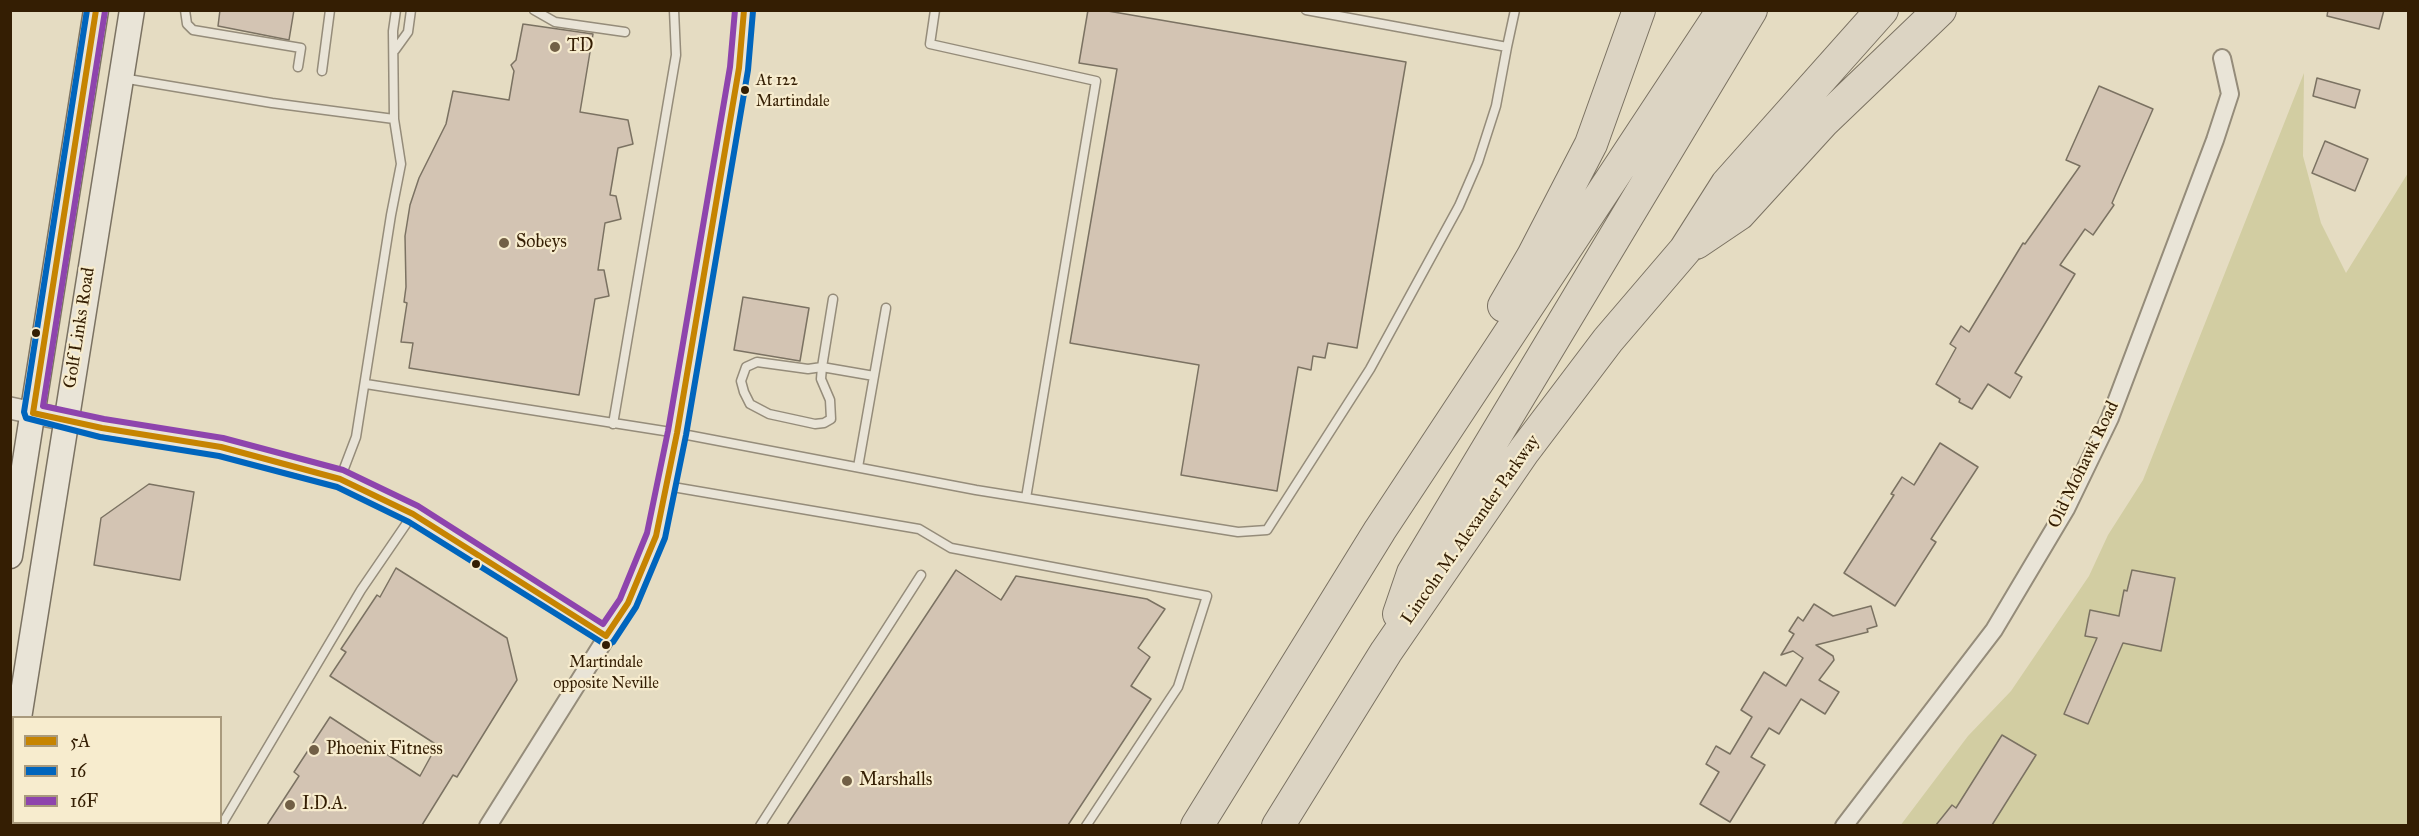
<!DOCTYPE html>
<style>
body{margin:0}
#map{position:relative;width:2419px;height:836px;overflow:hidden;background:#e5dcc2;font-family:"IM FELL Great Primer",serif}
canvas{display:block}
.frame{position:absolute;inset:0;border:12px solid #341e03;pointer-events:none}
.legend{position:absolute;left:12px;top:716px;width:210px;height:108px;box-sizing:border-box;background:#f7ecce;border:2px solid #a99a7d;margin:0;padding:8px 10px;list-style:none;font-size:18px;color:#341e03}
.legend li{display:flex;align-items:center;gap:12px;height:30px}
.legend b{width:30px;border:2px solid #a99a7d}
</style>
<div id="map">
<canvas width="2419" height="836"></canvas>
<div class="frame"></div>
<ul class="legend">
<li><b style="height:8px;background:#c68401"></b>5A</li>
<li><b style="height:8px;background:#0065bd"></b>16</li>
<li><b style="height:8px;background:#8e44ad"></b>16F</li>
</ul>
</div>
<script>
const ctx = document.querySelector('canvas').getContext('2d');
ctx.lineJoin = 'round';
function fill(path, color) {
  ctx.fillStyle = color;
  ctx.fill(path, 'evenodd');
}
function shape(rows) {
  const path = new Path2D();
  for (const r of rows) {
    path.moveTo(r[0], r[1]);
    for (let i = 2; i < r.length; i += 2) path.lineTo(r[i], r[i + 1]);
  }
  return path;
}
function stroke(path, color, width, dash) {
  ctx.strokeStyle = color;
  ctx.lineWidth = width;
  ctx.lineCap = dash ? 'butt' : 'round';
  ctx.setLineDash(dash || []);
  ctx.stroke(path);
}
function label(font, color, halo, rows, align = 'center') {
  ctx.font = font + ' "IM FELL Great Primer",serif';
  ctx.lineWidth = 4.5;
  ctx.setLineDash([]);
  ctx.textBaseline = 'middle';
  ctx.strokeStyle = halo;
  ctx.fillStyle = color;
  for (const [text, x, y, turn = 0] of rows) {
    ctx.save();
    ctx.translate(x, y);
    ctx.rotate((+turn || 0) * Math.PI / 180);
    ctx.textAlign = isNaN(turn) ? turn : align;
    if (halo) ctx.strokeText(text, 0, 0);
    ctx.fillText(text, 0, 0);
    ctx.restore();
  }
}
fill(shape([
 [2304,73,2303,156,2321,223,2346,273,2408,173,2408,825,1900,826,1968,736,2011,691,2089,576,2108,535,2143,480]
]), '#d2cda2');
const building = shape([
 [220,10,294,10,289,40,218,26,220,10],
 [1088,10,1102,10,1406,62,1357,348,1328,343,1325,358,1313,356,1311,370,1298,367,1277,491,1181,475,1199,365,1070,343,1117,69,1079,63,1088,10],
 [2328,10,2384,10,2379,29,2327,16,2328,10],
 [523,24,593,34,580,112,628,120,633,144,618,148,610,195,616,196,621,219,605,223,598,270,604,270,609,296,595,299,579,395,409,368,413,343,401,342,407,303,404,302,406,287,405,236,410,205,419,178,446,124,453,91,509,100,514,71,511,65,516,60,523,24],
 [2317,78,2360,90,2355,108,2313,96,2317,78],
 [2099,86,2153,109,2112,203,2114,205,2093,235,2085,229,2060,265,2075,274,2015,373,2022,377,2010,398,1988,384,1972,409,1959,402,1960,399,1936,384,1956,348,1950,344,1961,326,1969,332,2023,243,2025,244,2080,166,2066,160,2099,86],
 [2325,141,2368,159,2355,191,2312,173,2325,141],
 [743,297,809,308,800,361,734,350,743,297],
 [1940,443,1978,467,1931,539,1936,542,1895,606,1844,573,1894,495,1891,494,1902,477,1914,485,1940,443],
 [149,484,194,492,180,580,94,565,101,518,149,484],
 [396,568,507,638,517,680,457,777,453,775,422,825,267,825,299,776,294,772,330,717,420,776,437,745,330,676,346,652,341,649,377,595,380,597,396,568],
 [956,570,1001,600,1016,576,1147,599,1165,609,1138,648,1150,657,1131,686,1151,699,1068,825,787,825,956,570],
 [2132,570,2175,578,2161,651,2123,643,2088,724,2064,714,2097,638,2085,636,2090,610,2119,616,2124,590,2127,591,2132,570],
 [1814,604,1833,616,1871,606,1877,626,1867,629,1868,632,1816,645,1833,656,1834,660,1819,680,1839,692,1825,714,1801,699,1779,734,1769,728,1751,757,1765,765,1730,822,1700,804,1719,772,1706,764,1716,746,1730,754,1752,717,1741,710,1764,672,1786,686,1803,658,1793,651,1781,655,1794,634,1789,631,1798,617,1803,621,1814,604],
 [2002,735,2036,755,1992,825,1936,825,1952,805,1956,808,2002,735]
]);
fill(building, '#d3c4b3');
stroke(building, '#7b7262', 1.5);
const service = shape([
 [185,10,187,24,193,30,301,48,298,67],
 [534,10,555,22,625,32],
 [935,10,930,44,1096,81,1026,498],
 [1507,47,1515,10],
 [395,50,408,32,411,10],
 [322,71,330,10],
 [122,78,272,103,394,119],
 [833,299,822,367,821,379,830,400,831,419,824,423,815,424,769,414,750,404,744,392,741,381,746,367,757,362,808,369,822,367,874,376],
 [366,384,677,433,976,490,1238,532,1267,530,1370,369,1459,206,1478,162,1496,106,1507,47,1306,10],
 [613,424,676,55,674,10],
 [858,467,886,308],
 [340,479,356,437,391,215,401,164,394,119,393,31,396,10],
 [667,486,919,529,951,548,1207,596,1178,687,1086,826],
 [171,822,176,826],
 [221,826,361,590,413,514],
 [760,826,921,575]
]);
const minor = shape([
 [66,420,221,447,299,466,340,479,413,514,606,636],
 [488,826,628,603,656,536,677,433,739,68,744,10],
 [1844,826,1994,630,2066,509,2110,418,2215,140,2230,94,2222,58]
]);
const tertiary = shape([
 [10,408,66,420]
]);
const secondary = shape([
 [10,556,96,10],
 [19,718,132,10],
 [10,768,14,749]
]);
const motorway = shape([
 [1696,243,1739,214,1823,122,1940,10],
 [1504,306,1533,256,1591,144,1639,10],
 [1399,614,1413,573,1751,10],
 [1197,826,1380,530,1723,10],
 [1278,826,1386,652,1524,451,1608,340,1685,250,1727,184,1882,10]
]);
stroke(service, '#958c7a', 11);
stroke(minor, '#958c7a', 20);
stroke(tertiary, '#958c7a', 24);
stroke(secondary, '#7b7262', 27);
stroke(motorway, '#7b7262', 34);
stroke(service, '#e9e4d7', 8);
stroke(minor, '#e9e4d7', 16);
stroke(tertiary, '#e9e4d7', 21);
stroke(secondary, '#e9e4d7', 24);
stroke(motorway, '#dcd4c3', 32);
stroke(shape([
 [96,10,33,413,102,428,221,447,340,479,413,514,606,636,628,603,656,536,677,433,739,68,744,10]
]), '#c68401', 6);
stroke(shape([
 [87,10,24,412,26,418,100,437,219,456,337,487,409,522,606,645,613,642,636,607,665,538,686,435,748,70,753,11]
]), '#0065bd', 6);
stroke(shape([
 [105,11,43,406,104,419,223,438,343,470,418,506,603,624,620,599,647,533,668,431,730,67,735,10]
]), '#8e44ad', 6);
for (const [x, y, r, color] of [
 [555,47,6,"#726046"],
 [745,90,5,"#341e03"],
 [504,243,6,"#726046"],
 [36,333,5,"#341e03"],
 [476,564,5,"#341e03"],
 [606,645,5,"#341e03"],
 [314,750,6,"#726046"],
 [847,781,6,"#726046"],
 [290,805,6,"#726046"]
]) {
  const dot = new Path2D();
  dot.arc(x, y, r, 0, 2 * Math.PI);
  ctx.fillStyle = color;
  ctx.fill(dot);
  stroke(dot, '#f7ecce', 2);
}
label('16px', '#341e03', '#f7ecce', [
 ["At 122",756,81],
 ["Martindale",756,102],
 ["Martindale",606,663,"center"],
 ["opposite Neville",606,684,"center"]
], 'left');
label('18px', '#341e03', '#f7ecce', [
 ["TD",567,47],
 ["Sobeys",516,243],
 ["Phoenix Fitness",326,750],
 ["Marshalls",859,781],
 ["I.D.A.",302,805]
], 'left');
label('18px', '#341e03', '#f7ecce', [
 ["Golf Links Road",80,328,-81],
 ["Old Mohawk Road",2084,465,-64],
 ["Lincoln M. Alexander Parkway",1471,530,-55]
]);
</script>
